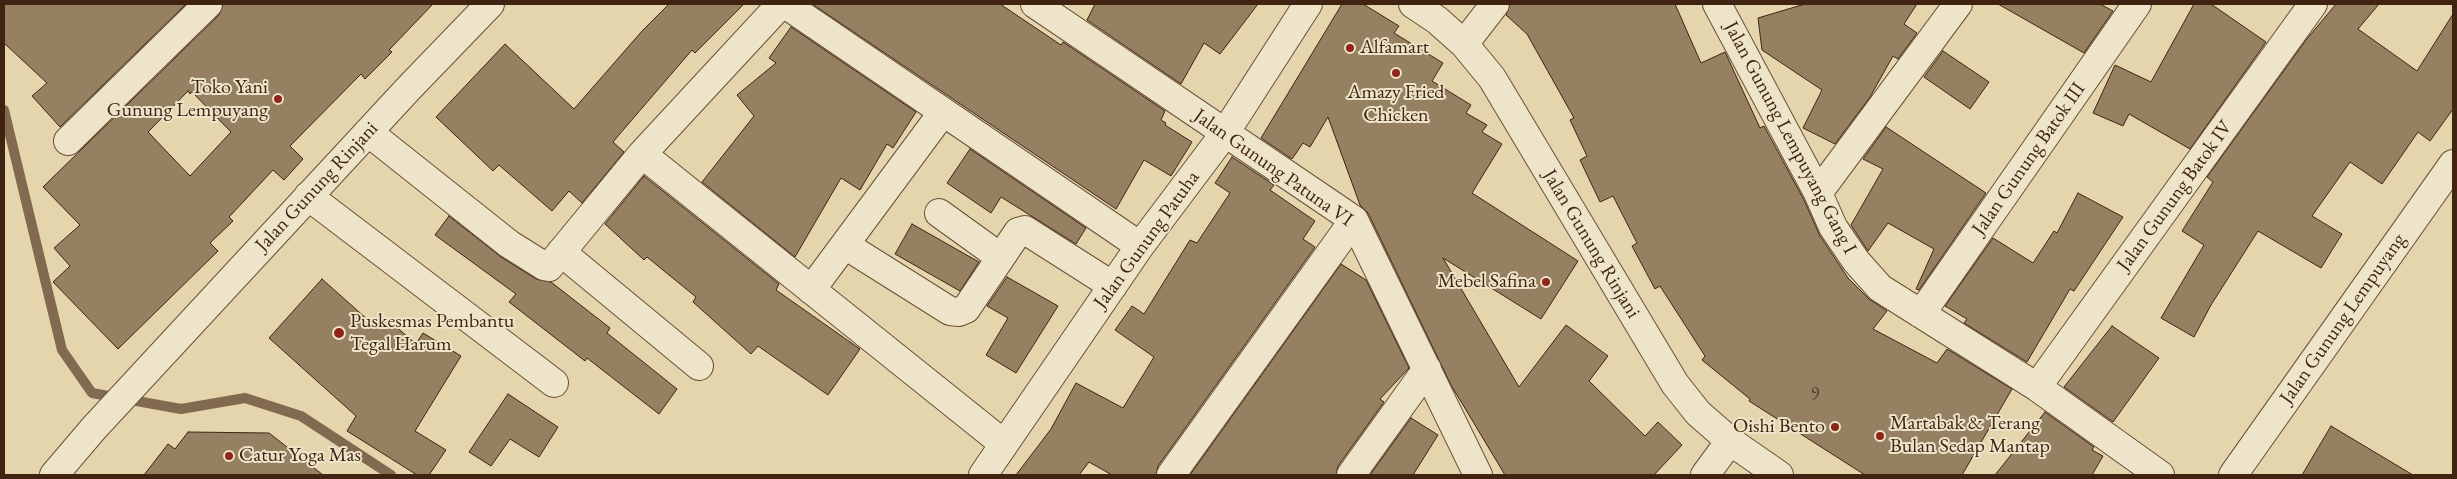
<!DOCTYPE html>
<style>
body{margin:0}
#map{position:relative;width:2457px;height:479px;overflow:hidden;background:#e4d5ad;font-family:"EB Garamond",serif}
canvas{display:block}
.frame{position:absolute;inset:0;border:5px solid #402411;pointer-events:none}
</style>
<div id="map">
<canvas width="2457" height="479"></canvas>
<div class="frame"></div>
</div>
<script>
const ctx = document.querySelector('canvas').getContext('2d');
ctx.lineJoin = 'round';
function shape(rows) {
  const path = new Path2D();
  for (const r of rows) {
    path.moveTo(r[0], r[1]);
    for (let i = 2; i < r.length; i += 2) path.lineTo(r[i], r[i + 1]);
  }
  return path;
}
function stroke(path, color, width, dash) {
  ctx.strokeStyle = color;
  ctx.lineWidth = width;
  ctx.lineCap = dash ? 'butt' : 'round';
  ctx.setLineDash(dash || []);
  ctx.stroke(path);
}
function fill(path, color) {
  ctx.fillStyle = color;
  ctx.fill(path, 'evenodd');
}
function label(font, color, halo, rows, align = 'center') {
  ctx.font = font + ' "EB Garamond",serif';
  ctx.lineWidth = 4;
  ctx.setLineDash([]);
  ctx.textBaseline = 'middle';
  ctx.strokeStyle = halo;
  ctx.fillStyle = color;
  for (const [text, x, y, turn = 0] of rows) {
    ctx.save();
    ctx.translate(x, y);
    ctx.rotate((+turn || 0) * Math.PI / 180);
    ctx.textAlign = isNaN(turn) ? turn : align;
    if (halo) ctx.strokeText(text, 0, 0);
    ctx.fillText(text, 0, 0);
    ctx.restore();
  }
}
stroke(shape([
 [4,110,62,350,92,393,181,409,245,398,301,416,391,475]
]), '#816a4f', 10);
const building = shape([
 [4,4,186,4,60,127,32,96,47,83,4,43,4,4],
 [223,4,433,4,389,50,392,52,365,79,361,74,290,146,303,159,284,180,273,170,229,217,233,221,210,243,218,251,118,349,53,282,70,266,54,248,80,225,43,187,219,15,223,4],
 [188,91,190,94,192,92,231,132,190,176,148,132,188,91],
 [669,4,744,4,695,53,692,50,624,129,613,142,624,152,582,203,569,191,552,211,499,165,493,171,436,117,505,44,574,109,642,31,669,4],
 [812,4,1000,4,1061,45,1063,42,1165,111,1161,120,1166,123,1165,125,1192,142,1171,176,1144,160,1116,209,812,4],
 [1095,4,1258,4,1220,54,1204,43,1181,84,1087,20,1095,4],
 [1342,4,1363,4,1399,26,1394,33,1443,63,1432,81,1471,105,1466,113,1487,125,1482,132,1502,144,1472,193,1578,261,1541,319,1443,258,1519,387,1566,325,1608,356,1589,381,1645,436,1658,422,1682,445,1654,475,1505,475,1451,385,1368,213,1360,205,1328,117,1310,147,1303,143,1292,159,1261,138,1342,4],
 [1510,4,1675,4,1701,63,1725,52,1760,128,1764,126,1804,200,1820,236,1848,278,1869,299,1887,311,1873,329,1937,363,1947,349,2012,389,1962,475,1865,475,1749,401,1750,399,1702,360,1705,356,1660,286,1655,289,1632,246,1637,243,1613,196,1600,202,1580,160,1587,156,1570,120,1574,118,1527,34,1506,15,1510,4],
 [1805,4,1917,4,1904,24,1917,33,1898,59,1893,56,1870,97,1835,144,1803,128,1822,90,1762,50,1758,18,1805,4],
 [1998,4,2100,4,2113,11,2084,53,1998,4],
 [2194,4,2211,4,2266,42,2190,149,2129,114,2123,126,2093,113,2115,65,2151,82,2194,4],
 [2336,4,2379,4,2358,29,2417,71,2453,14,2453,109,2430,141,2418,132,2382,184,2350,162,2312,216,2342,234,2321,268,2258,231,2211,305,2194,337,2161,318,2204,245,2182,231,2213,182,2207,177,2306,40,2336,4],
 [791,27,916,112,893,148,887,144,860,190,841,178,795,257,702,182,754,116,737,95,776,63,769,58,791,27],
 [1943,51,1989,82,1970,109,1924,77,1943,51],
 [1886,127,1986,193,1919,290,1916,289,1934,249,1888,223,1868,251,1851,225,1883,169,1863,159,1886,127],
 [970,149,1086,228,1076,244,1001,197,991,213,947,183,970,149],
 [1232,157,1274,185,1270,190,1315,221,1303,239,1315,247,1158,466,1156,475,1112,475,1089,462,1079,475,1016,475,1051,429,1076,383,1123,408,1154,357,1115,330,1132,306,1144,314,1190,240,1197,243,1230,193,1215,183,1232,157],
 [644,176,779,284,776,290,860,349,828,395,758,346,751,354,693,302,696,297,647,257,644,260,605,224,644,176],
 [2078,193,2123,217,2074,291,2070,289,2027,362,1964,323,1967,319,1945,306,1993,238,2033,263,2054,231,2057,233,2078,193],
 [449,216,501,257,536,279,551,282,610,328,607,333,677,389,659,414,587,358,585,361,509,302,516,294,435,235,449,216],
 [912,224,979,262,960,291,895,254,912,224],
 [1341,264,1366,280,1409,368,1380,399,1384,402,1338,466,1336,475,1190,475,1341,264],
 [1007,277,1058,306,1016,373,986,355,1008,318,987,306,1007,277],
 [322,279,377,328,386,318,416,344,423,333,461,356,415,431,446,450,429,475,417,475,347,431,356,416,269,338,322,279],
 [2112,326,2159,358,2113,422,2064,387,2112,326],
 [508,394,558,427,539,457,510,439,491,466,469,452,508,394],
 [2045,412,2094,447,2092,450,2103,456,2092,475,1995,475,2045,412],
 [1411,418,1438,435,1413,475,1370,475,1411,418],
 [2331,426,2413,475,2302,475,2331,426],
 [188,432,269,433,323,475,144,475,168,444,175,449,188,432]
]);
fill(building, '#958062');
stroke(building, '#402411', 1);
const minor = shape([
 [785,4,1140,246],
 [1035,4,1354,220,1478,475],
 [1413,4,1437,20,1464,44,1492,78,1675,384,1698,413,1730,441,1779,475],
 [1717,4,1818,193,1833,227,1856,261,1880,288,2037,387,2160,475],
 [1464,44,1495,4],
 [368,132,509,244,544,266,549,267,642,154,781,4],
 [68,141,208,4],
 [642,154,1004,444],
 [1818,193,1958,4],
 [308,196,554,383],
 [939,213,1000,257],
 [845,245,950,311,959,312,966,309,1018,232,1025,230,1113,286],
 [561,252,699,366],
 [811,290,943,112],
 [1921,314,2137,4],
 [2037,387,2313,4],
 [54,475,94,428,409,88,490,4],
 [983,475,1140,246,1225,133,1308,4],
 [1171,475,1354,220],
 [1351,475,1427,369],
 [1705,475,1730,441],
 [2233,475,2453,164]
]);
stroke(minor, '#695038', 30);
stroke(minor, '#ede4ca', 28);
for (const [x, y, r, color] of [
 [1350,48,5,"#8f2418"],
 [1396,73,5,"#8f2418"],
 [278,99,5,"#8f2418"],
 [1546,282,5,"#8f2418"],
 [339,333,6,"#8f2418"],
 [1835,427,5,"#8f2418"],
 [1880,436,5,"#8f2418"],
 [229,456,5,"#8f2418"]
]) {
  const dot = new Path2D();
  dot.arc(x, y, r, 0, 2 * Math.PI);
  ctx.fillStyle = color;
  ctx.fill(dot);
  stroke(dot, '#ede4ca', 2);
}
label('18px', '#553b25', null, [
 ["9",1815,395]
]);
label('20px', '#402411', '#ede4ca', [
 ["Alfamart",1360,48],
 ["Toko Yani",268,88,"right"],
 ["Gunung Lempuyang",268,111,"right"],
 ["Amazy Fried",1396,93,"center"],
 ["Chicken",1396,116,"center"],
 ["Mebel Safina",1536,282,"right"],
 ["Puskesmas Pembantu",350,322],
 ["Tegal Harum",350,345],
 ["Martabak & Terang",1890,424],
 ["Bulan Sedap Mantap",1890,447],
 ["Oishi Bento",1825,427,"right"],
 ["Catur Yoga Mas",239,456]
], 'left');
label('20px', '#402411', '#ede4ca', [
 ["Jalan Gunung Lempuyang Gang I",1790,138,62],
 ["Jalan Gunung Batok III",2029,159,-55],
 ["Jalan Gunung Patuna VI",1273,168,35],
 ["Jalan Gunung Rinjani",317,187,-47],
 ["Jalan Gunung Batok IV",2175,196,-54],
 ["Jalan Gunung Patuha",1147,240,-54],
 ["Jalan Gunung Rinjani",1591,244,59],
 ["Jalan Gunung Lempuyang",2343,319,-55]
]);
</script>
